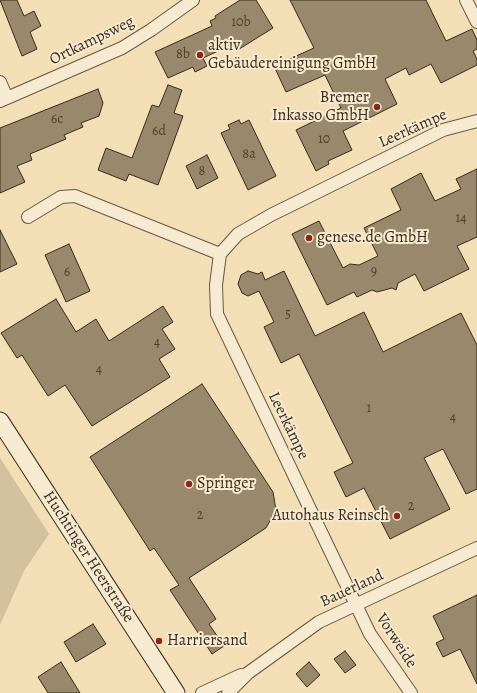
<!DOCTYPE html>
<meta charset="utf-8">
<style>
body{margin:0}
canvas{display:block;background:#f3deb6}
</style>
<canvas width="477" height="693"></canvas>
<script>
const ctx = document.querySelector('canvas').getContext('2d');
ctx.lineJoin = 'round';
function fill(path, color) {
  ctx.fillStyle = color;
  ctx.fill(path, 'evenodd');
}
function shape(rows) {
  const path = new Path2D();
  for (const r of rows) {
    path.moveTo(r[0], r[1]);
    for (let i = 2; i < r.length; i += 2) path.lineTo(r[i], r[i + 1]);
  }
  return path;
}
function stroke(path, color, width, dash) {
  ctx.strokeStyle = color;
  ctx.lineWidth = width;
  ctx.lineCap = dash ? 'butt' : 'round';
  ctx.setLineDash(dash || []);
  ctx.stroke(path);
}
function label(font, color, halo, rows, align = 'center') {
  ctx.font = font + ' Alegreya,serif';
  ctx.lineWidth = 4;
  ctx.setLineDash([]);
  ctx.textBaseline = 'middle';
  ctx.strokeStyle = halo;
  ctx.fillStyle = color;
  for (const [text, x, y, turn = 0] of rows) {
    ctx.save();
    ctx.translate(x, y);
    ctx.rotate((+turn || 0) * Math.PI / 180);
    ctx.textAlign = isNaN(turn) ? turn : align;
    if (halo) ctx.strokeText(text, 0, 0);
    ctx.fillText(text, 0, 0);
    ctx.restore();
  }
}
fill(shape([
 [0,458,49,534,24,571,0,625]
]), '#d3c09c');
const building = shape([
 [0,0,17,0,24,16,34,11,41,26,30,32,37,49,22,56,0,0],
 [240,0,256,0,273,28,236,51,233,44,203,58,207,66,195,72,193,67,168,78,155,52,212,26,210,21,216,18,215,16,240,0],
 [290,0,426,0,446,41,472,29,477,40,477,49,473,51,477,59,477,65,441,83,431,64,409,75,406,68,385,79,397,104,343,131,352,150,328,161,329,164,316,171,296,130,341,108,325,75,286,92,274,66,314,48,290,0],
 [168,85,182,90,174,113,183,116,158,185,129,174,126,181,98,170,106,148,132,158,152,105,159,107,168,85],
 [98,89,103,103,99,116,81,123,83,127,64,135,66,139,30,154,32,160,17,166,25,182,0,193,0,128,98,89],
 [239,120,241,124,249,120,276,176,248,190,221,133,230,129,228,125,239,120],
 [207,155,218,178,197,189,186,166,207,155],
 [477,169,477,237,457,246,469,269,424,291,415,274,398,283,396,290,392,288,377,292,372,290,357,297,354,292,327,305,292,234,319,221,343,268,350,264,359,265,378,256,364,228,401,210,391,189,421,173,435,201,461,189,456,179,477,169],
 [0,230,17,264,0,272,0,230],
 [69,244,90,291,66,302,45,255,69,244],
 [248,271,258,274,262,272,265,280,284,271,315,336,364,312,383,352,461,313,477,345,477,489,466,494,443,449,424,458,450,509,390,539,364,488,346,497,334,472,353,463,299,354,281,363,264,327,274,322,259,291,248,296,242,293,238,284,241,275,248,271],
 [56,299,76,332,96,319,109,341,163,306,173,322,162,329,175,349,159,359,170,377,92,426,65,385,48,396,22,355,17,358,1,333,56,299],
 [202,384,273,492,276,510,266,528,189,578,216,619,209,624,224,646,212,654,170,590,179,585,154,548,150,551,90,457,202,384],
 [477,595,477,684,460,649,443,657,436,643,444,639,433,616,477,595],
 [93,624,106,644,76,662,64,642,93,624],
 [345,651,356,665,345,673,334,659,345,651],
 [61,662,80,693,48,693,38,677,61,662],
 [309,662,320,675,307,687,296,674,309,662]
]);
fill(building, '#99886c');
stroke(building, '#382b1b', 1);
const minor = shape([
 [466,0,477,22],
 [0,82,7,98],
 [0,101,122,48,151,30,193,0],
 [28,217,61,197,75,196,220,254],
 [202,693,241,675],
 [228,693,248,673,319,622,477,548],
 [411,693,370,634,310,509,217,314,216,285,220,254,238,234,271,215,443,130,477,121]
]);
const secondary = shape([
 [0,421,176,693]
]);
stroke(minor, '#675842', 14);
stroke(secondary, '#382b1b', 19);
stroke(minor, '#f7ead0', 12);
stroke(secondary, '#f7ead0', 17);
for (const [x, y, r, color] of [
 [200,55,4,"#8f2418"],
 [377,107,4,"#8f2418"],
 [309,238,4,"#8f2418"],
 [189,484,4,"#8f2418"],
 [397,516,4,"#8f2418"],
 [159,641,4,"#8f2418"]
]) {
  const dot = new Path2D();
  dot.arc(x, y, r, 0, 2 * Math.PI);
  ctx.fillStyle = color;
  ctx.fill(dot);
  stroke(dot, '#f7ead0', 1.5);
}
label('14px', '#50422f', null, [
 ["10b",241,23],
 ["8b",183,55],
 ["6c",57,120],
 ["6d",159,132],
 ["10",324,140],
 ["8a",249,155],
 ["8",202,172],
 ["14",461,219],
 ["9",374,272],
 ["6",67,273],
 ["5",288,315],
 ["4",157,343],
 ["4",99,370],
 ["1",369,409],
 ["4",453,418],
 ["2",411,507],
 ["2",200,516]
]);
label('16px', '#382b1b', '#f7ead0', [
 ["Ortkampsweg",92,41,-26],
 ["Leerkämpe",413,129,-24],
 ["Leerkämpe",288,426,64],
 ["Huchtinger Heerstraße",88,557,57],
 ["Bauerland",352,589,-25],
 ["Vorweide",396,641,57]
]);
label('16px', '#382b1b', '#f7ead0', [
 ["aktiv",208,46],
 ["Gebäudereinigung GmbH",208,64],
 ["Bremer",369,98,"right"],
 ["Inkasso GmbH",369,116,"right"],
 ["genese.de GmbH",317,238],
 ["Springer",197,484],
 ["Autohaus Reinsch",389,516,"right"],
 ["Harriersand",167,641]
], 'left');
</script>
